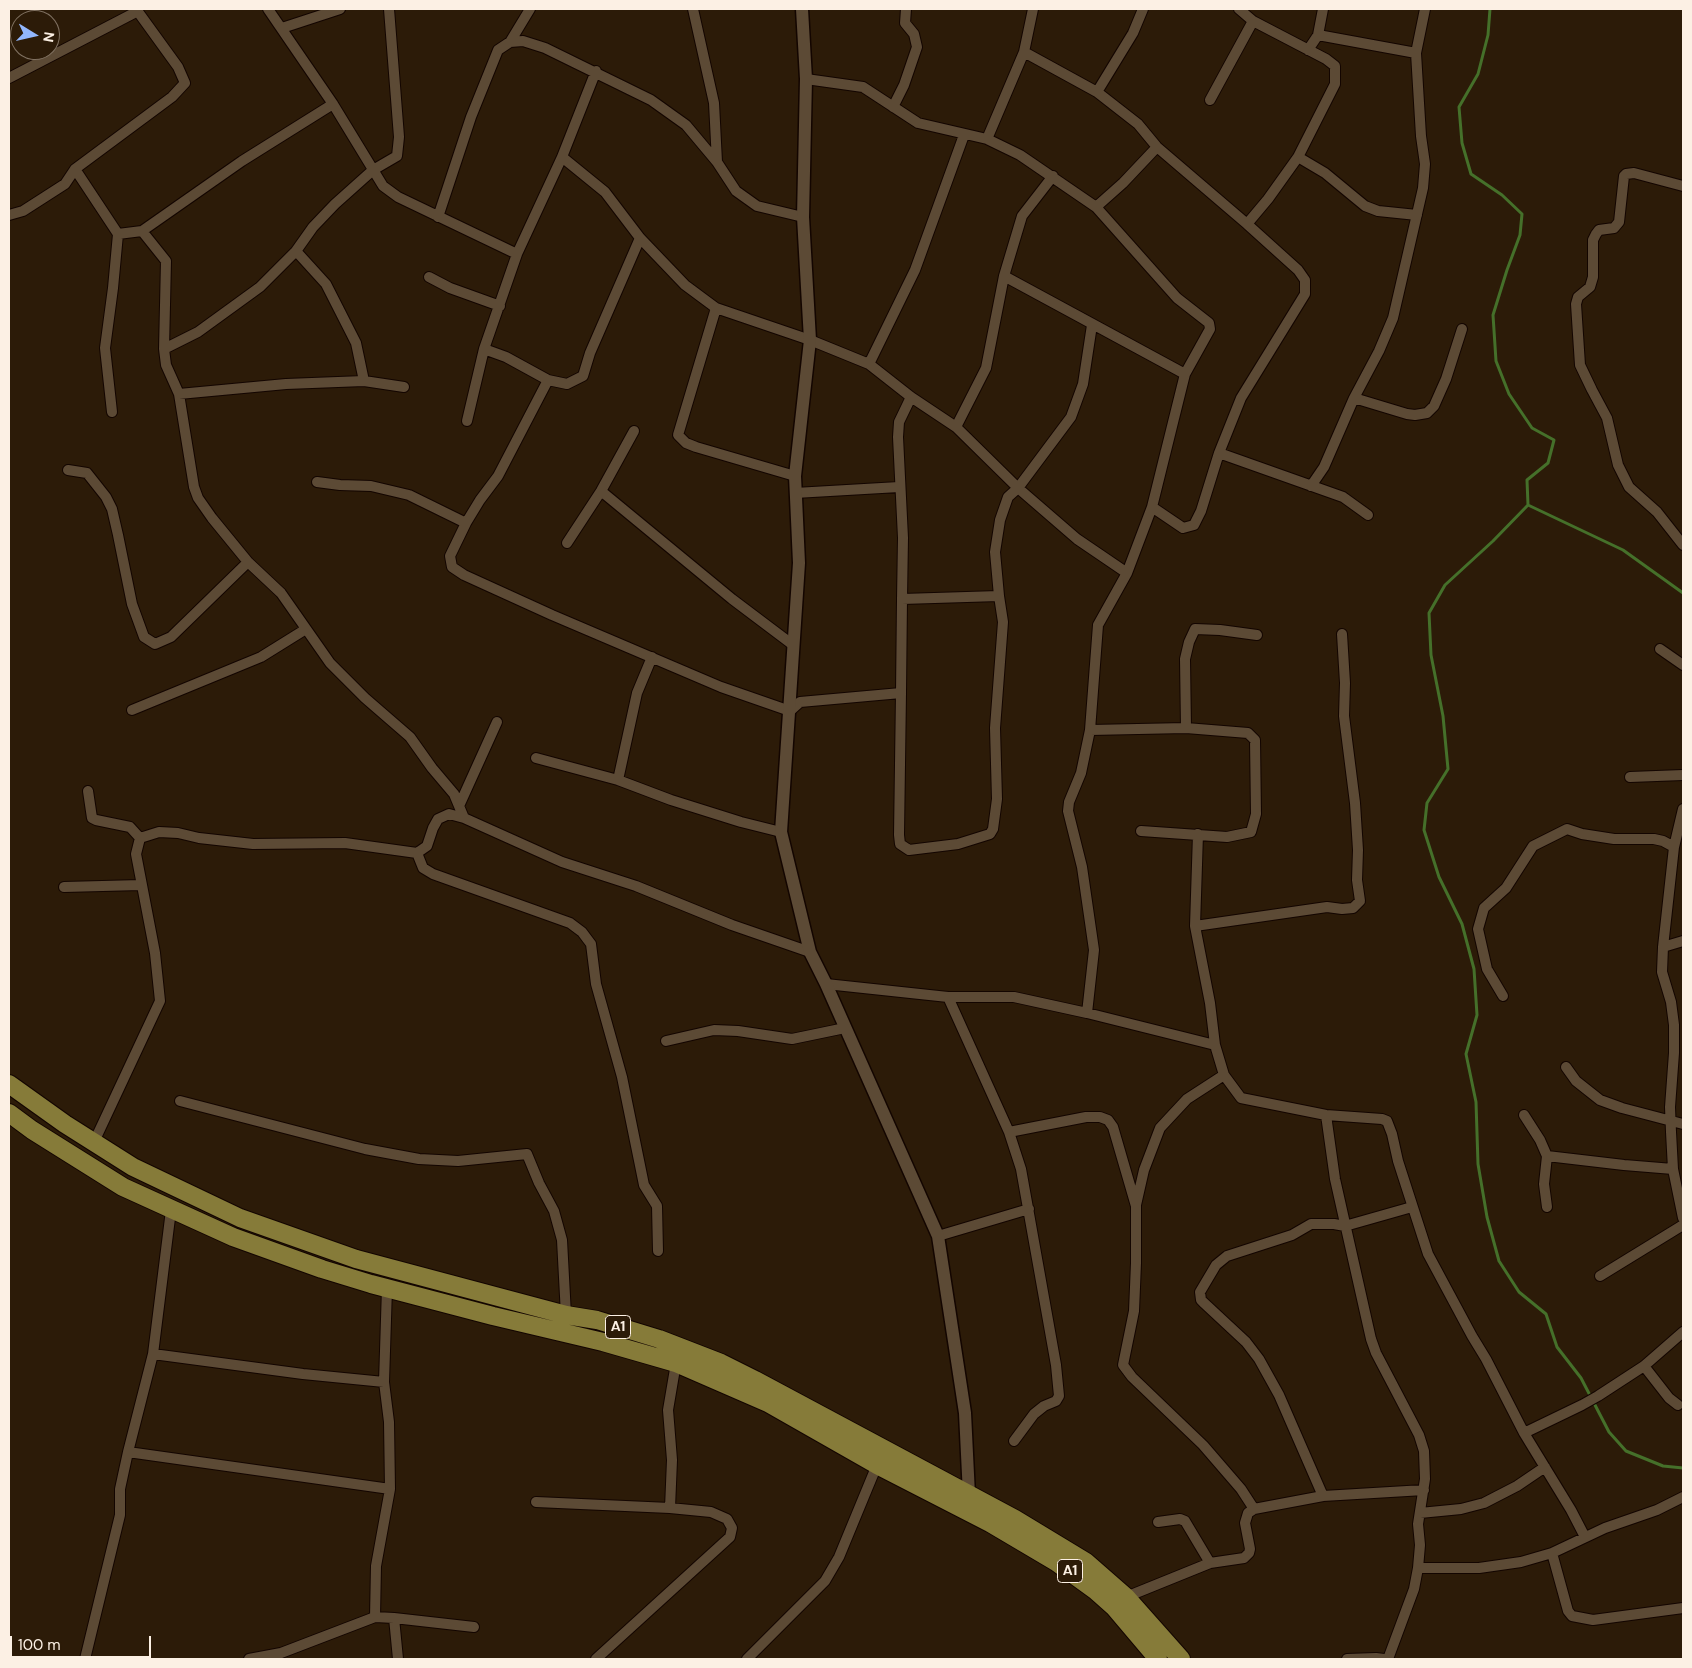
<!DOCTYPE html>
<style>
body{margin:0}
#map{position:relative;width:1692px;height:1668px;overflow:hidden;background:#2c1b08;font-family:"DM Sans",sans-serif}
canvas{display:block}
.frame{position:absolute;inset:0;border:10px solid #fcf0e4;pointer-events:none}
.north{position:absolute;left:10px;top:10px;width:50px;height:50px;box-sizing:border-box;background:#2c1b08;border:1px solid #7f7060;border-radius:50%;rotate:99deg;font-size:14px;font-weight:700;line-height:20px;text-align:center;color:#fcf0e4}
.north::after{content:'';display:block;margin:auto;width:18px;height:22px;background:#92b7fd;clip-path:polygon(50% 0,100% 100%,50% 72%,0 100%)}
.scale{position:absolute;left:10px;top:1636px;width:141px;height:22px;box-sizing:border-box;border:2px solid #fcf0e4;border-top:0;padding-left:6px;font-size:15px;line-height:18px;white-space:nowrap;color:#fcf0e4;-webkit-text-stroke:4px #2c1b08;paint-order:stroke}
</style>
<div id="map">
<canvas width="1692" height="1668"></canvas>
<div class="frame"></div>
<div class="north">N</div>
<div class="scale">100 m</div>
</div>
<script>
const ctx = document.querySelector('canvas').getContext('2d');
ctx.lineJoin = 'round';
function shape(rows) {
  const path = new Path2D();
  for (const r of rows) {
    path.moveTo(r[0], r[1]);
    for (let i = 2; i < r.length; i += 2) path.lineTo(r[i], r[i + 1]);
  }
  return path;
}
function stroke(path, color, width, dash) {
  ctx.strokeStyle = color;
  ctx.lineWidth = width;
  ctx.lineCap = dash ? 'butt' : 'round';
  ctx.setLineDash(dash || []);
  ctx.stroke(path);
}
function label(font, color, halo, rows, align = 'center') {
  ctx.font = font + ' "DM Sans",sans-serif';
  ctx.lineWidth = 4;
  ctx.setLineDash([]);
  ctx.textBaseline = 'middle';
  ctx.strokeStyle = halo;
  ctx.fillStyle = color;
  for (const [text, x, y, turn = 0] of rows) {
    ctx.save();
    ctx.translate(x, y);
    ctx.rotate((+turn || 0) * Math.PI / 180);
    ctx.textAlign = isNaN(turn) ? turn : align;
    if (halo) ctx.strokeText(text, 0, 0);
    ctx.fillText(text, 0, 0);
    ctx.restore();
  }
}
stroke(shape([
 [1490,9,1488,35,1478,74,1459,107,1462,143,1471,174,1502,195,1522,214,1520,235,1507,270,1493,315,1496,361,1509,394,1532,428,1554,440,1548,463,1527,480,1528,505,1493,541,1445,585,1429,613,1431,655,1443,716,1448,769,1427,803,1424,830,1439,877,1462,924,1474,969,1477,1015,1466,1054,1476,1102,1478,1164,1487,1217,1499,1261,1519,1292,1546,1314,1557,1347,1581,1378,1609,1432,1626,1451,1663,1466,1683,1468],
 [1528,505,1623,550,1683,593]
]), '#45702a', 3);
const minor = shape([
 [268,9,333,104,383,186,398,197,517,254],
 [693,9,714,103,717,162],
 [1239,9,1253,21,1326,59,1335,66,1335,84,1298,157,1268,199,1247,224],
 [282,28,340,9],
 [1318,35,1416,53,1425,9],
 [510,42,530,9],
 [1308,50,1318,35,1323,9],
 [1024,52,1097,92,1138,124,1157,147,1247,224,1298,270,1305,280,1305,294,1241,398,1219,453,1201,511,1194,525,1183,528,1152,507],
 [596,71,562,157,517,254,484,349,506,357,548,380,567,384,583,376,590,353,640,238],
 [9,78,138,11],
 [806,79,863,87,918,123,987,139,1020,155,1096,207,1177,298,1209,323,1210,329,1185,374,1152,507,1127,573,1098,625,1090,730,1081,773,1069,802,1068,811,1082,867,1094,950,1087,1013],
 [1097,92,1133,33,1143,9],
 [1210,100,1253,21],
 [893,107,904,85,917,47,914,34,905,23,906,9],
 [987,139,1024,52,1033,9],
 [562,157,605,192,640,238,685,285,716,308,810,340,869,364,911,397,956,427,1018,488,1077,539,1127,573],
 [1298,157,1325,173,1365,206,1378,211,1417,215],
 [75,169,118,234,113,288,105,348,112,412],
 [1683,186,1634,173,1626,174,1624,176,1619,222,1614,228,1599,230,1596,234,1593,240,1593,277,1590,287,1578,297,1576,304,1580,365,1592,390,1607,418,1618,465,1629,487,1657,512,1683,545],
 [1096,207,1123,183,1157,147],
 [9,215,23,211,65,184,75,169,172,97,185,83,178,67,136,9],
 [438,217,471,117,498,50,510,42,523,41,545,48,651,100,686,125,717,162,736,191,757,206,803,217],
 [142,231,166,261,164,349,198,332,260,287,296,251,313,227,335,204,373,170,397,156,399,137,389,9],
 [118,234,142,231,242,161,333,104],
 [296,251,326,284,356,343,364,381],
 [1004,276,1185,374],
 [429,277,450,288,500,306],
 [716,308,678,435,686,443,696,447,795,476],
 [164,349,166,365,179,394,194,487,198,498,212,518,248,562,281,593,330,663,365,698,410,737,432,768,454,794,464,818],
 [869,364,915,270,964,135],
 [548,380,498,476,480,500,466,523,450,556,452,567,464,575,552,615,721,687,790,711,800,702,901,693],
 [179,394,286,384,364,381,404,387],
 [1354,398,1407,414,1415,415,1427,413,1434,406,1446,379,1462,329],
 [467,421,484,349],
 [956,427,986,368,1004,276,1022,216,1053,176],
 [1219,453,1343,497,1368,515],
 [68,470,87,473,106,497,112,509,118,535,132,604,144,637,155,644,171,637,248,562],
 [317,482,340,485,371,486,409,495,466,523],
 [1311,486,1324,467,1354,398,1379,351,1393,318,1423,188,1425,164,1421,136,1416,53],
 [601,491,732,599,793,645],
 [795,493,899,487],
 [567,543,601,491,634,431],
 [999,596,995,552,1000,520,1008,497,1018,488,1071,417,1083,384,1092,325],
 [902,599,999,596,1003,622,995,728,997,799,993,829,990,834,958,844,909,850,900,844,899,835,901,693,902,599,903,538,898,437,899,422,911,397],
 [1660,649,1683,665],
 [132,710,261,657,306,629],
 [1186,728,1185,659,1189,642,1195,629,1220,630,1257,635],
 [1090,730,1186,728,1248,733,1255,740,1256,814,1251,832,1227,837,1141,831],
 [536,758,618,780,671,800,741,822,781,832],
 [1630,777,1683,775],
 [618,780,637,693,652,657],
 [88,791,92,818,96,820,130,827,140,838],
 [459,806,497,722],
 [1683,809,1674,847,1663,947,1662,972,1671,1002,1674,1025,1674,1053,1670,1107,1671,1132,1673,1169,1683,1218],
 [417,853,423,868,433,874,570,923,582,932,591,944,596,984,622,1077,644,1185,657,1206,658,1251],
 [64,887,141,885],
 [1195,926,1327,907,1342,909,1353,908,1360,901,1357,880,1358,850,1355,803,1344,716,1345,683,1342,634],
 [1663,947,1683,941],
 [826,984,948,997,1014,997,1087,1013,1215,1045],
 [1503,996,1487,969,1478,929,1484,908,1506,888,1533,846,1567,829,1582,834,1614,839,1654,839,1663,841,1674,847],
 [948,997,1009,1132,1021,1169,1056,1365,1059,1396,1056,1401,1044,1406,1034,1414,1014,1441],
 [666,1041,714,1030,738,1031,792,1039,845,1028],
 [1566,1067,1576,1081,1600,1100,1622,1108,1683,1124],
 [1224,1075,1241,1098,1326,1115,1382,1119,1387,1121,1392,1134,1398,1161,1428,1254,1472,1336,1486,1359,1524,1433,1571,1510,1585,1537],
 [180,1101,365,1149,419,1159,458,1161,527,1154,539,1183,554,1211,562,1240,566,1315],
 [1326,1115,1335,1179,1371,1339,1376,1353,1419,1435,1424,1451,1425,1479,1418,1524,1420,1545,1418,1568,1414,1589,1388,1659],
 [1524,1115,1540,1140,1547,1156,1544,1184,1547,1207],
 [1009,1132,1086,1117,1100,1117,1108,1120,1113,1127,1136,1206,1136,1263,1134,1311,1123,1365,1132,1377,1203,1445,1241,1489,1254,1509],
 [94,1142,160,1001,155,953,136,854,140,838,159,832,178,833,199,838,253,844,345,843,417,853,427,846,433,828,438,819,449,814,464,818,562,862,636,886,732,925,810,952],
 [1547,1156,1624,1165,1673,1169],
 [1136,1205,1144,1170,1160,1128,1187,1099,1224,1075,1215,1045,1210,1003,1195,926,1198,834],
 [938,1236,1029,1209],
 [1600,1276,1683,1225],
 [387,1288,384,1382,389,1422,390,1489],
 [153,1354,303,1374,384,1382],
 [1644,1366,1669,1398,1678,1405],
 [1524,1433,1582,1405,1598,1396,1644,1366,1683,1332],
 [128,1452,390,1489,376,1566,375,1617],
 [1323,1496,1279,1395,1259,1359,1246,1342,1203,1302,1201,1300,1200,1292,1216,1265,1227,1256,1292,1235,1311,1224,1334,1224,1345,1226,1412,1207],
 [536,1502,670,1508,711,1512,727,1519,732,1528,730,1537,596,1659],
 [670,1508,672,1460,668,1410,676,1363],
 [1420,1513,1461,1509,1484,1503,1517,1486,1545,1467],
 [1158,1522,1180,1519,1185,1521,1210,1563],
 [1552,1553,1568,1611,1572,1616,1593,1620,1683,1608],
 [1418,1568,1479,1568,1521,1562,1552,1553,1605,1528,1657,1510,1683,1497],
 [1126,1597,1210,1563,1244,1558,1249,1553,1250,1549,1245,1523,1248,1513,1254,1509,1323,1496,1424,1490],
 [394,1618,398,1659],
 [85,1659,120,1515,120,1489,128,1452,153,1354,171,1210],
 [249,1659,281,1653,375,1617,394,1618,474,1627],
 [747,1659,825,1581,839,1557,877,1465],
 [1347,1659,1376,1658,1384,1659]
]);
const tertiary = shape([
 [802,9,806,79,803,217,810,340,795,476,799,563,781,832,810,952,826,984,938,1236,965,1413,969,1495]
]);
const trunk = shape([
 [9,1084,65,1124,133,1167,240,1218,356,1259,566,1315,597,1320,659,1339,721,1363,755,1380,1015,1519,1086,1562,1126,1597,1181,1659],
 [9,1113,32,1130,123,1187,233,1237,322,1269,371,1284,493,1316,603,1342,676,1363,768,1403,877,1465,990,1523,1056,1562,1096,1591,1114,1607,1158,1659]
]);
stroke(minor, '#130500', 12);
stroke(tertiary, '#130500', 15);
stroke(trunk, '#130500', 20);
stroke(minor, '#5c4a35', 10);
stroke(tertiary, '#5c4a35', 12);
stroke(trunk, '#867b39', 18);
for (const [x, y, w] of [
 [618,1327,25],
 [1070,1571,25]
]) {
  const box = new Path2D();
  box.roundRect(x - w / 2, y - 11.5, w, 23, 4);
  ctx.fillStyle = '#2c1b08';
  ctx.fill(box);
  stroke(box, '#fcf0e4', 1);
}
label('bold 14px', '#fcf0e4', null, [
 ["A1",618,1327],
 ["A1",1070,1571]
]);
</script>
